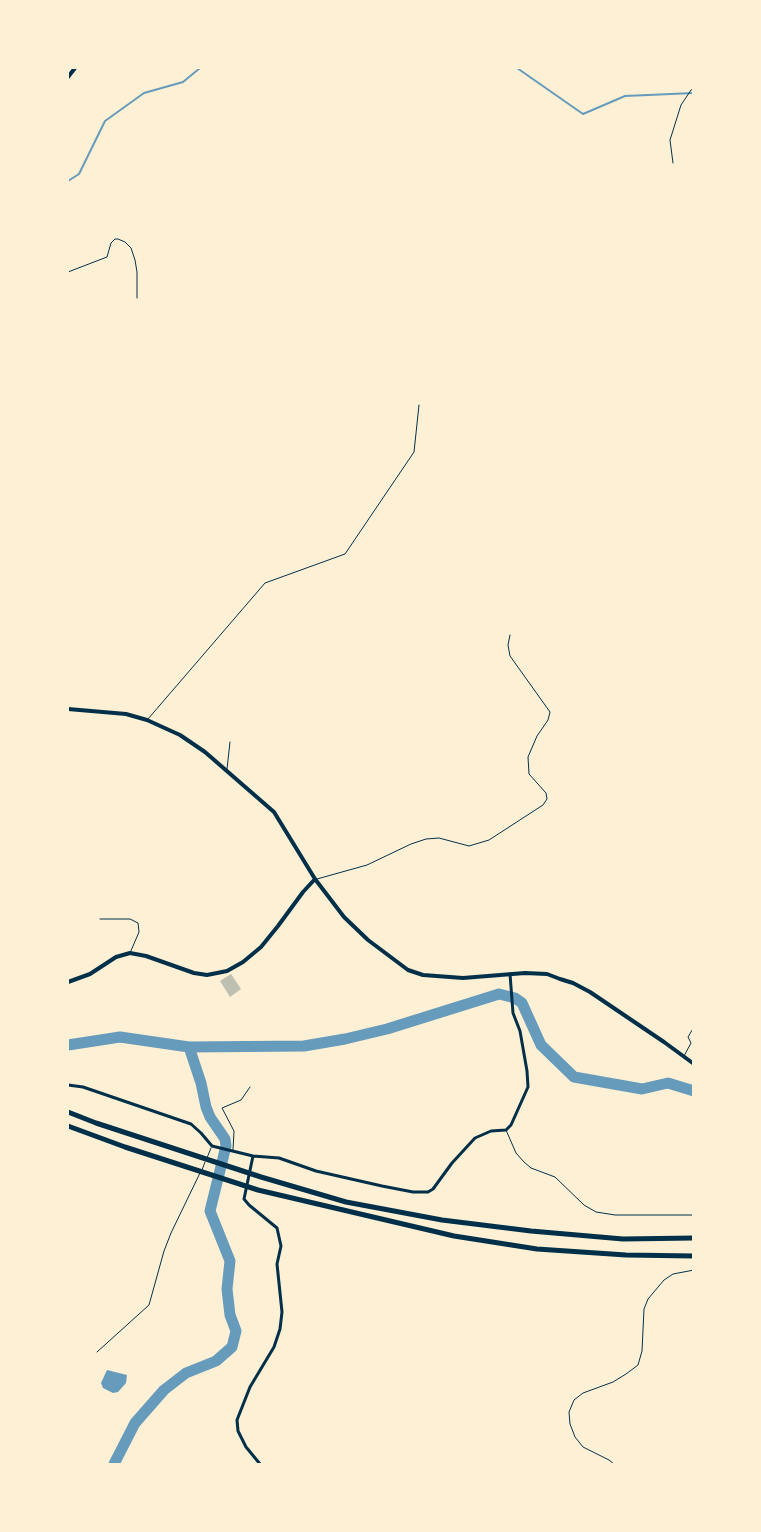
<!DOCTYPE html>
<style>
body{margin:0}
#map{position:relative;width:761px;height:1532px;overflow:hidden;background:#fdf0d5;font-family:"Titillium Web",sans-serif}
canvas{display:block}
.frame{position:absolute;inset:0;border:69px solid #fdf0d5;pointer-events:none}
</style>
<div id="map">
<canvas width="761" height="1532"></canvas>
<div class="frame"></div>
</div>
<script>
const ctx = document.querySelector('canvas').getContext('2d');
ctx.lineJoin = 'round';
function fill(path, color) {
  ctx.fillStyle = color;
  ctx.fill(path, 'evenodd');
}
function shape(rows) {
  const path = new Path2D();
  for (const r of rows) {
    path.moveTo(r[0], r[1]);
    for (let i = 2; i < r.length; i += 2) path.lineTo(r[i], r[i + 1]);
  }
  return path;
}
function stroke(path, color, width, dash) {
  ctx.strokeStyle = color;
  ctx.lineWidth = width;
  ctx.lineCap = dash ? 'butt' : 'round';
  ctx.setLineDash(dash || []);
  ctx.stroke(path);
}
fill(shape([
 [107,1370,127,1375,126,1383,118,1392,113,1393,103,1388,101,1383]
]), '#669bbc');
stroke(shape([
 [517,68,583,114,625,96,694,93],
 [68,181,79,174,105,121,144,93,183,82,200,68]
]), '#669bbc', 2);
stroke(shape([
 [68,1045,120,1037,189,1047,304,1046,345,1039,387,1029,499,994,515,998,522,1003,541,1045,574,1077,642,1089,668,1083,694,1091],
 [114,1464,135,1423,164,1390,186,1373,216,1361,232,1347,236,1331,230,1315,227,1289,230,1261,210,1211,226,1146,225,1139,210,1117,206,1107,201,1083,189,1047]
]), '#669bbc', 11);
fill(shape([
 [231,974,241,989,230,997,220,981]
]), '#bec0b2');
stroke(shape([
 [673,163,670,140,681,105,691,90,694,89],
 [68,272,107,257,111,243,115,239,118,239,125,242,131,248,135,260,137,272,137,298],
 [148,719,265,583,345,554,414,452,419,405],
 [227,769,230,742],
 [317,879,367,865,411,844,426,839,439,838,469,846,489,840,543,805,547,799,546,793,529,774,528,757,537,736,548,720,550,712,510,656,508,645,510,635],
 [100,919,130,919,138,923,139,932,130,953],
 [684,1056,691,1043,688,1037,694,1027],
 [506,1130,516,1153,524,1162,531,1168,555,1177,584,1205,596,1212,615,1215,694,1215],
 [233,1150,234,1131,222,1108,241,1100,250,1087],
 [207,1158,211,1148],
 [202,1170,205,1162],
 [97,1352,149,1305,164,1251,171,1233,200,1173],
 [614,1464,609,1460,583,1447,575,1437,570,1424,569,1412,574,1400,583,1393,613,1382,626,1374,638,1365,642,1351,644,1309,648,1299,664,1280,673,1274,694,1270]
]), '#003049', 1);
stroke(shape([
 [68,1085,83,1087,191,1124,201,1133,212,1146,253,1156,279,1158,316,1171,382,1186,413,1192,428,1192,433,1189,452,1163,475,1138,491,1131,506,1130,511,1125,528,1087,527,1071,520,1031,513,1013,510,974],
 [253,1156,244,1199,249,1205,277,1228,281,1246,277,1264,282,1312,280,1329,274,1347,250,1387,237,1420,238,1431,246,1447,260,1464]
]), '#003049', 3);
stroke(shape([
 [68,77,75,68],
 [68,709,126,714,147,720,180,735,205,752,274,812,315,879,344,917,368,940,408,970,423,975,463,978,525,973,547,974,560,979,573,983,590,992,664,1042,694,1064],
 [68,982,90,974,116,957,130,953,146,956,194,973,207,975,227,971,243,962,261,947,278,926,303,892,315,879]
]), '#003049', 4);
stroke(shape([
 [68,1112,96,1123,261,1177,346,1202,442,1220,531,1231,623,1239,694,1238],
 [68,1126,125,1147,258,1190,454,1236,537,1249,626,1255,694,1256]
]), '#003049', 5);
</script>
